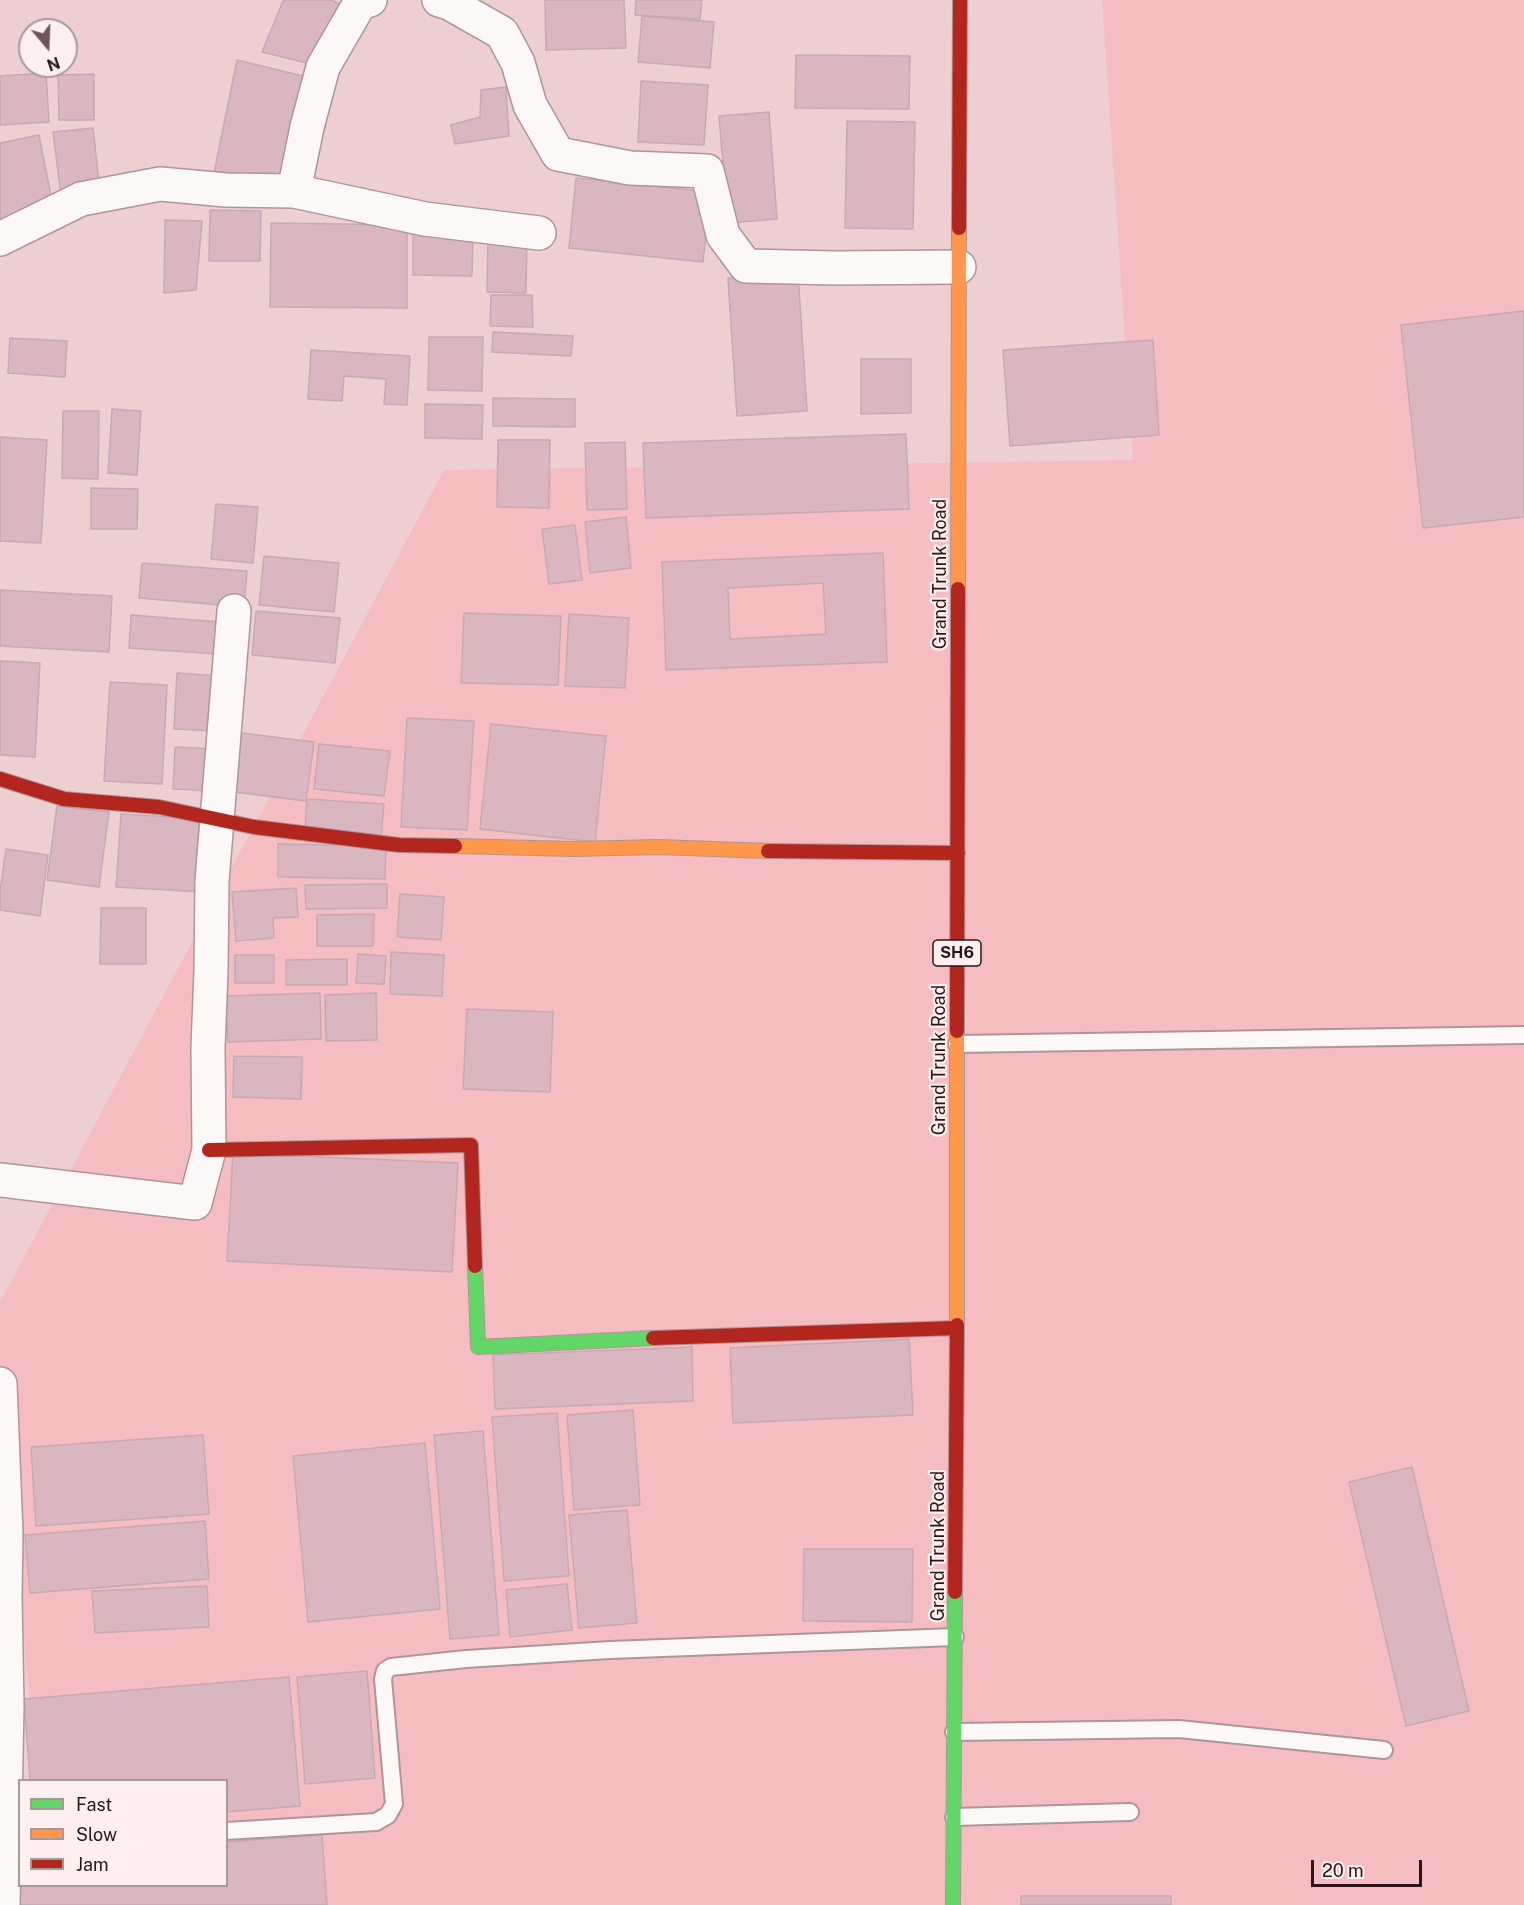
<!DOCTYPE html>
<style>
body{margin:0}
#map{position:relative;width:1524px;height:1905px;overflow:hidden;background:#edcfd1;font-family:"Public Sans",sans-serif}
canvas{display:block}
.legend{position:absolute;left:18px;top:1779px;width:210px;height:108px;box-sizing:border-box;background:#feeff0;border:2px solid #aa9799;margin:0;padding:8px 10px;list-style:none;font-size:18px;color:#2c1416}
.legend li{display:flex;align-items:center;gap:12px;height:30px}
.legend b{width:30px;border:2px solid #aa9799}
.north{position:absolute;left:18px;top:18px;width:60px;height:60px;box-sizing:border-box;background:#feeff0;border:2px solid #aa9799;border-radius:50%;rotate:161deg;font-size:16px;font-weight:700;line-height:24px;text-align:center;color:#2c1416}
.north::after{content:'';display:block;margin:auto;width:21px;height:27px;background:#705557;clip-path:polygon(50% 0,100% 100%,50% 72%,0 100%)}
.scale{position:absolute;left:1311px;top:1860px;width:111px;height:27px;box-sizing:border-box;border:3px solid #2c1416;border-top:0;padding-left:8px;font-size:18px;line-height:21px;white-space:nowrap;color:#2c1416;-webkit-text-stroke:4px #feeff0;paint-order:stroke}
</style>
<div id="map">
<canvas width="1524" height="1905"></canvas>
<ul class="legend">
<li><b style="height:8px;background:#63d668"></b>Fast</li>
<li><b style="height:8px;background:#ff974d"></b>Slow</li>
<li><b style="height:8px;background:#b3261e"></b>Jam</li>
</ul>
<div class="north">N</div>
<div class="scale">20 m</div>
</div>
<script>
const ctx = document.querySelector('canvas').getContext('2d');
ctx.lineJoin = 'round';
function fill(path, color) {
  ctx.fillStyle = color;
  ctx.fill(path, 'evenodd');
}
function shape(rows) {
  const path = new Path2D();
  for (const r of rows) {
    path.moveTo(r[0], r[1]);
    for (let i = 2; i < r.length; i += 2) path.lineTo(r[i], r[i + 1]);
  }
  return path;
}
function stroke(path, color, width, dash) {
  ctx.strokeStyle = color;
  ctx.lineWidth = width;
  ctx.lineCap = dash ? 'butt' : 'round';
  ctx.setLineDash(dash || []);
  ctx.stroke(path);
}
function label(font, color, halo, rows, align = 'center') {
  ctx.font = font + ' "Public Sans",sans-serif';
  ctx.lineWidth = 4.5;
  ctx.setLineDash([]);
  ctx.textBaseline = 'middle';
  ctx.strokeStyle = halo;
  ctx.fillStyle = color;
  for (const [text, x, y, turn = 0] of rows) {
    ctx.save();
    ctx.translate(x, y);
    ctx.rotate((+turn || 0) * Math.PI / 180);
    ctx.textAlign = isNaN(turn) ? turn : align;
    if (halo) ctx.strokeText(text, 0, 0);
    ctx.fillText(text, 0, 0);
    ctx.restore();
  }
}
fill(shape([
 [1102,0,1524,0,1524,1905,48,1905,46,1886,226,1886,226,1780,37,1780,0,1379,0,1302,444,470,1133,460]
]), '#f5bdc2');
const building = shape([
 [287,0,332,0,352,10,323,67,262,52,283,1,287,0],
 [545,0,624,0,626,48,546,50,545,0],
 [636,0,702,0,700,19,635,15,636,0],
 [642,16,714,22,710,68,638,62,642,16],
 [796,55,910,56,909,109,795,108,796,55],
 [237,60,319,80,294,191,213,178,237,60],
 [46,73,49,122,0,125,0,76,46,73],
 [94,74,94,120,59,120,58,75,94,74],
 [641,81,708,85,704,145,638,142,641,81],
 [506,87,509,136,455,144,451,125,480,117,481,90,506,87],
 [769,112,777,219,728,223,719,116,769,112],
 [847,121,915,122,913,229,845,228,847,121],
 [93,128,100,192,61,196,53,132,93,128],
 [39,135,54,211,0,221,0,143,39,135],
 [576,178,711,192,703,262,569,248,576,178],
 [210,210,261,211,260,261,209,261,210,210],
 [165,220,202,221,196,290,164,293,165,220],
 [271,223,407,225,407,308,270,307,271,223],
 [413,232,473,233,472,276,413,275,413,232],
 [488,235,527,235,526,293,487,292,488,235],
 [798,273,807,411,737,416,728,278,798,273],
 [491,295,532,295,533,327,490,326,491,295],
 [1524,311,1524,517,1423,528,1401,325,1524,311],
 [493,332,573,336,571,356,492,352,493,332],
 [429,337,483,337,482,391,428,390,429,337],
 [10,338,67,341,65,377,8,373,10,338],
 [1153,340,1159,435,1010,446,1003,350,1153,340],
 [311,350,410,356,407,405,384,404,386,379,344,376,342,401,308,399,311,350],
 [861,359,911,359,911,413,861,414,861,359],
 [493,398,575,399,575,427,493,426,493,398],
 [425,404,483,405,482,439,425,438,425,404],
 [112,409,141,411,137,475,108,473,112,409],
 [63,411,99,411,98,479,62,478,63,411],
 [906,434,909,509,646,518,643,443,906,434],
 [0,437,47,440,41,543,0,541,0,437],
 [498,440,550,440,549,508,497,507,498,440],
 [625,442,627,509,587,510,585,443,625,442],
 [91,488,138,489,137,529,91,529,91,488],
 [216,504,258,507,253,563,211,559,216,504],
 [626,517,631,568,590,573,585,522,626,517],
 [575,525,582,580,549,584,542,529,575,525],
 [883,553,887,662,666,670,662,562,883,553],
 [823,583,826,634,730,639,728,588,823,583],
 [264,556,339,563,334,612,259,605,264,556],
 [142,563,247,571,244,607,139,598,142,563],
 [0,590,112,596,109,652,0,646,0,590],
 [256,611,340,618,335,663,252,655,256,611],
 [464,613,561,616,558,685,461,683,464,613],
 [569,614,629,618,625,688,565,686,569,614],
 [131,615,220,622,218,654,129,648,131,615],
 [0,661,40,663,35,757,0,755,0,661],
 [177,673,220,676,217,731,174,729,177,673],
 [110,682,167,685,162,784,104,781,110,682],
 [407,718,474,721,467,830,401,827,407,718],
 [491,724,606,736,595,842,480,829,491,724],
 [234,732,314,742,306,801,226,791,234,732],
 [319,744,390,751,384,796,314,789,319,744],
 [175,747,214,749,212,791,173,789,175,747],
 [307,799,384,804,381,837,305,832,307,799],
 [57,806,109,812,99,887,47,880,57,806],
 [121,814,207,819,203,892,116,887,121,814],
 [278,844,386,846,385,879,278,877,278,844],
 [6,849,48,855,40,916,0,910,0,891,6,849],
 [387,884,387,908,306,909,305,885,387,884],
 [296,888,298,917,273,918,274,938,236,941,232,892,296,888],
 [400,894,444,897,441,940,397,937,400,894],
 [101,908,146,908,146,964,100,964,101,908],
 [374,914,373,946,317,946,317,915,374,914],
 [391,952,444,955,442,996,390,994,391,952],
 [358,954,386,956,384,984,356,983,358,954],
 [235,955,274,955,274,983,235,983,235,955],
 [347,959,347,985,286,985,286,960,347,959],
 [320,993,321,1039,228,1042,226,996,320,993],
 [376,993,377,1040,326,1041,325,995,376,993],
 [467,1009,553,1012,550,1092,463,1089,467,1009],
 [234,1056,302,1057,301,1099,233,1097,234,1056],
 [233,1153,458,1163,452,1272,227,1261,233,1153],
 [909,1339,913,1415,733,1423,730,1348,909,1339],
 [692,1347,693,1401,495,1409,493,1355,692,1347],
 [633,1410,640,1505,574,1510,567,1415,633,1410],
 [557,1413,569,1576,504,1581,492,1417,557,1413],
 [483,1431,499,1635,450,1639,434,1435,483,1431],
 [203,1435,209,1514,36,1526,31,1447,203,1435],
 [425,1443,440,1609,308,1622,293,1456,425,1443],
 [1412,1467,1469,1711,1406,1726,1349,1482,1412,1467],
 [627,1510,637,1623,579,1628,569,1515,627,1510],
 [205,1521,209,1579,30,1593,25,1535,205,1521],
 [804,1549,913,1549,912,1622,803,1621,804,1549],
 [567,1584,572,1630,510,1637,506,1590,567,1584],
 [207,1586,209,1627,95,1633,92,1591,207,1586],
 [367,1671,375,1778,305,1784,297,1677,367,1671],
 [289,1677,300,1806,226,1812,226,1780,30,1780,24,1699,289,1677],
 [322,1835,327,1905,14,1905,20,1886,226,1886,226,1842,322,1835],
 [1021,1896,1171,1896,1171,1905,1021,1905,1021,1896]
]);
fill(building, '#dab6c1');
stroke(building, '#c4abb1', 1.5);
const lane = shape([
 [957,1044,1524,1035],
 [954,1732,1179,1729,1384,1750],
 [954,1817,1130,1812],
 [226,1831,376,1822,388,1815,394,1804,383,1679,385,1671,391,1667,466,1659,610,1650,955,1637]
]);
const street = shape([
 [439,0,449,3,502,33,518,63,530,105,558,154,630,168,707,171,723,235,746,266,836,268,959,267],
 [294,191,425,219,539,233],
 [0,239,81,199,160,184,226,190,294,191,307,127,323,67,360,3,370,0],
 [0,1180,195,1203,209,1150,208,1048,211,971,212,881,234,611],
 [0,1384,6,1534,5,1597,7,1706,3,1905]
]);
const fast = shape([
 [475,1266,478,1347,653,1338],
 [953,1905,955,1592]
]);
const slow = shape([
 [958,589,959,228],
 [455,846,573,849,659,847,768,851],
 [957,1325,957,1031]
]);
const jam = shape([
 [959,228,960,0],
 [0,779,64,799,159,807,254,827,399,845,455,846],
 [768,851,958,853],
 [957,1031,958,589],
 [209,1150,471,1145,475,1266],
 [653,1338,957,1328],
 [955,1592,957,1325]
]);
stroke(lane, '#ae9597', 20);
stroke(street, '#ae9597', 36);
stroke(fast, '#ae9597', 16);
stroke(slow, '#ae9597', 16);
stroke(jam, '#ae9597', 16);
stroke(lane, '#fcf8f8', 16);
stroke(street, '#fcf8f8', 33);
stroke(fast, '#63d668', 14);
stroke(slow, '#ff974d', 14);
stroke(jam, '#b3261e', 14);
for (const [x, y, w] of [
 [957,953,48]
]) {
  const box = new Path2D();
  box.roundRect(x - w / 2, y - 13, w, 26, 4.5);
  ctx.fillStyle = '#feeff0';
  ctx.fill(box);
  stroke(box, '#2c1416', 1.5);
}
label('bold 16px', '#2c1416', null, [
 ["SH6",957,953]
]);
label('18px', '#2c1416', '#feeff0', [
 ["Grand Trunk Road",940,574,-90],
 ["Grand Trunk Road",939,1060,-90],
 ["Grand Trunk Road",938,1546,-90]
]);
</script>
